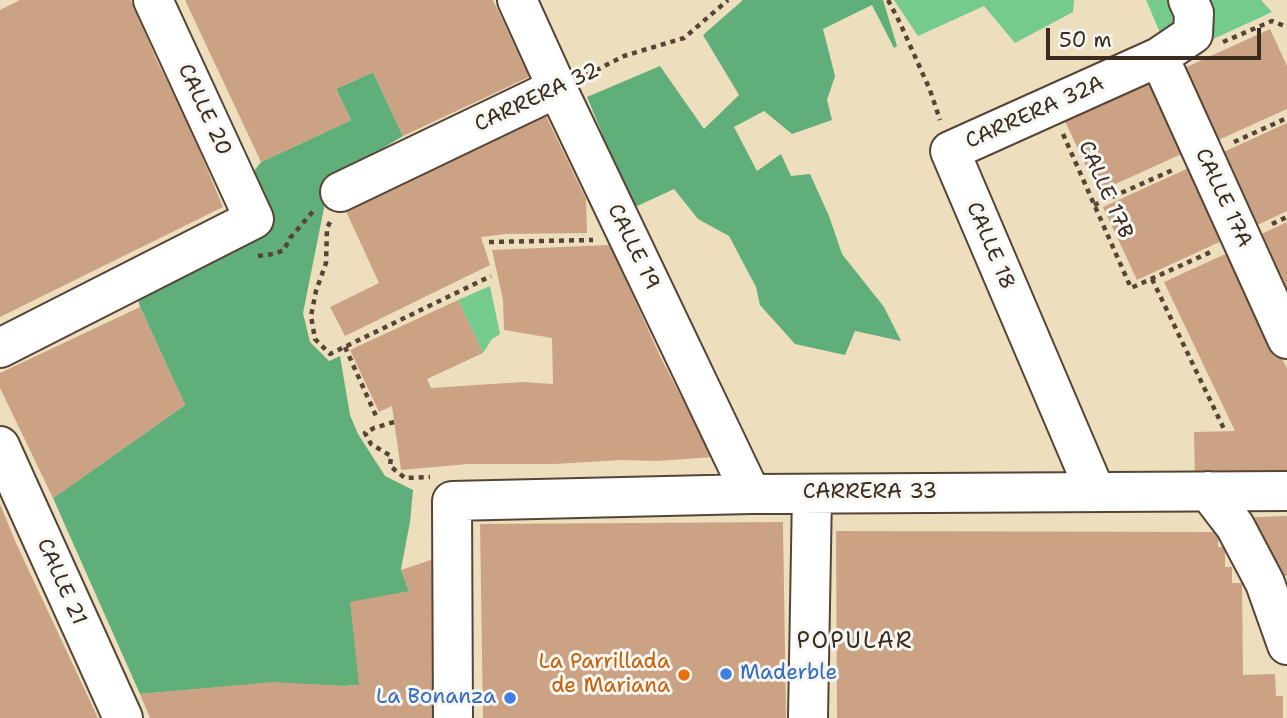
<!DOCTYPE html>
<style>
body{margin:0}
#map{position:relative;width:1287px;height:718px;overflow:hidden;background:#eddfbe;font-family:"Shantell Sans",sans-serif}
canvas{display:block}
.scale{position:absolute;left:1046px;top:28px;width:215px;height:32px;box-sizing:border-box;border:4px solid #3b2a1e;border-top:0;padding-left:9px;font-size:21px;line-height:24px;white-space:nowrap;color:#3b2a1e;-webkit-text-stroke:5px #f6f6f2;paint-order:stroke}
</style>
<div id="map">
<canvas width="1287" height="718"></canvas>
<div class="scale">50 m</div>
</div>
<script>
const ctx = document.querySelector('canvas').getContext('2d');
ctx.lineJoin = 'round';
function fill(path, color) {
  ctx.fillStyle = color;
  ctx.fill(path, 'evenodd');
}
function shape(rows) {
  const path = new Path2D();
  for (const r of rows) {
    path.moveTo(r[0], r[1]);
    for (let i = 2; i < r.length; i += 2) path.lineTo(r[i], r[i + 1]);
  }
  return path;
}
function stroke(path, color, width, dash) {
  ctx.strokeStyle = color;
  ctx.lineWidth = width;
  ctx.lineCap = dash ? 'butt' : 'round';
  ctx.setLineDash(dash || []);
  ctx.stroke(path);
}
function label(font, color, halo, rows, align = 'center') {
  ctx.font = font + ' "Shantell Sans",sans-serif';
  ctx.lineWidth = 6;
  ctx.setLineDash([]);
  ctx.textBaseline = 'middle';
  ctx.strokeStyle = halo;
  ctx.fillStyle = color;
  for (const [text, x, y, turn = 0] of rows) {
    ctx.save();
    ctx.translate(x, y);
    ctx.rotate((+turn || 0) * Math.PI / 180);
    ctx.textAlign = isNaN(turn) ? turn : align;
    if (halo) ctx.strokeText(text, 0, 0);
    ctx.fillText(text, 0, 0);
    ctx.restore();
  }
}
fill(shape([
 [894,0,1074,0,1073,12,1015,43,984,6,918,36],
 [1146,0,1167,0,1175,23,1161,35],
 [1190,0,1261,0,1272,12,1198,46],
 [490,286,500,334,492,339,483,353,458,300]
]), '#75ca8e');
fill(shape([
 [743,0,883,0,897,46,894,48,872,5,823,29,835,76,827,100,832,120,792,134,764,111,734,127,757,171,781,154,791,176,810,174,829,216,842,254,884,307,901,341,855,331,845,355,795,344,760,305,756,287,729,236,698,219,674,189,633,208,587,97,660,66,704,129,739,95,703,35],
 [373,72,403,136,337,176,328,188,303,313,310,342,329,361,340,356,350,415,358,434,385,476,413,490,410,522,401,569,409,591,359,685,344,686,296,684,233,686,140,694,53,498,185,405,140,307,137,295,265,227,250,176,261,162,351,120,336,89]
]), '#60ae79');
fill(shape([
 [20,0,131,0,157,61,187,121,223,207,0,317,0,10],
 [185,0,493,0,529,77,403,136,373,72,336,89,351,120,261,162],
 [1270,29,1287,66,1287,109,1214,142,1180,70],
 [1154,78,1188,151,1098,192,1064,119],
 [545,114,586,199,587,233,506,234,481,237,490,265,345,336,330,307,379,283,345,209],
 [1287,123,1287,211,1251,228,1217,155],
 [1193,166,1226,239,1137,280,1103,207],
 [1287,222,1287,306,1255,237],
 [610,245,660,356,712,457,658,461,622,460,554,464,468,464,401,470,392,406,379,412,350,350,458,300,483,353,427,379,431,388,522,382,553,384,552,338,504,330,503,300,492,250],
 [1232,251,1287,369,1287,477,1195,479,1194,432,1235,431,1164,282],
 [140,307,185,405,53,498,0,388,0,373],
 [0,504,16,543,98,718,0,718],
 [1287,516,1287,576,1283,576,1256,529,1255,517],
 [783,522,786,718,483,718,480,524],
 [836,531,1218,532,1218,547,1225,547,1225,567,1232,567,1232,583,1242,583,1243,675,1275,674,1276,696,1283,696,1283,718,837,718],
 [440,557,434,639,433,677,436,718,150,718,140,694,272,682,345,686,359,685,350,602,409,591,401,570]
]), '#cba284');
const minor = shape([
 [517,0,557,88,751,494],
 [1159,57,1287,339],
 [340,192,557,88],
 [0,348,254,219,153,0],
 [0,446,123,718],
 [1095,491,950,151,1159,57,1193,34,1194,13,1188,0],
 [1208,491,1235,526,1265,583,1287,645],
 [453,718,452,501,751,494,1287,491],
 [808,718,812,494]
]);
stroke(minor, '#564536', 42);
stroke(shape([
 [888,0,900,23,930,90,940,120],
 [1223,42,1272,21,1287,27],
 [587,75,624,56,684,38,728,0],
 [1063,134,1131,288,1213,251],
 [1234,142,1287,118],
 [1094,205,1175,169],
 [330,222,327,228,326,263,316,291,311,316,315,339,330,354,491,276],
 [1272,224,1287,217],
 [489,242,593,240],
 [258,256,274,254,284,250,290,238,315,209],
 [1152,279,1224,429],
 [345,347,376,416],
 [394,422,374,428,365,433,371,444,391,456,390,466,405,478,430,477]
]), '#564536', 4.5, [5, 5]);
stroke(minor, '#fff', 38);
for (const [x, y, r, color] of [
 [726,674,7,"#3f7fe0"],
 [684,675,7,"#e8710a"],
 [510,698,7,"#3f7fe0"]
]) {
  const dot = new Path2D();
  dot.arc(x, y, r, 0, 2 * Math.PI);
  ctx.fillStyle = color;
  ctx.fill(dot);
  stroke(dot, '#f6f6f2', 2.5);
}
label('21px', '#3b2a1e', '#f6f6f2', [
 ["CARRERA 32",537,98,-25],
 ["CALLE 20",204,110,65],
 ["CARRERA 32A",1035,113,-24],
 ["CALLE 17B",1105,190,66],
 ["CALLE 17A",1223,198,65],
 ["CALLE 18",990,246,67],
 ["CALLE 19",633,247,64],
 ["CARRERA 33",870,493],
 ["CALLE 21",61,582,66]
]);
label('21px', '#c56008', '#f6f6f2', [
 ["La Parrillada",670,663],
 ["de Mariana",670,687]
], 'right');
label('21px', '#366cbe', '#f6f6f2', [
 ["Maderble",740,674],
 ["La Bonanza",496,698,"right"]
], 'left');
ctx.letterSpacing = '2px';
label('23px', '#3b2a1e', '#f6f6f2', [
 ["POPULAR",855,642]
]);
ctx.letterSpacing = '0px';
</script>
